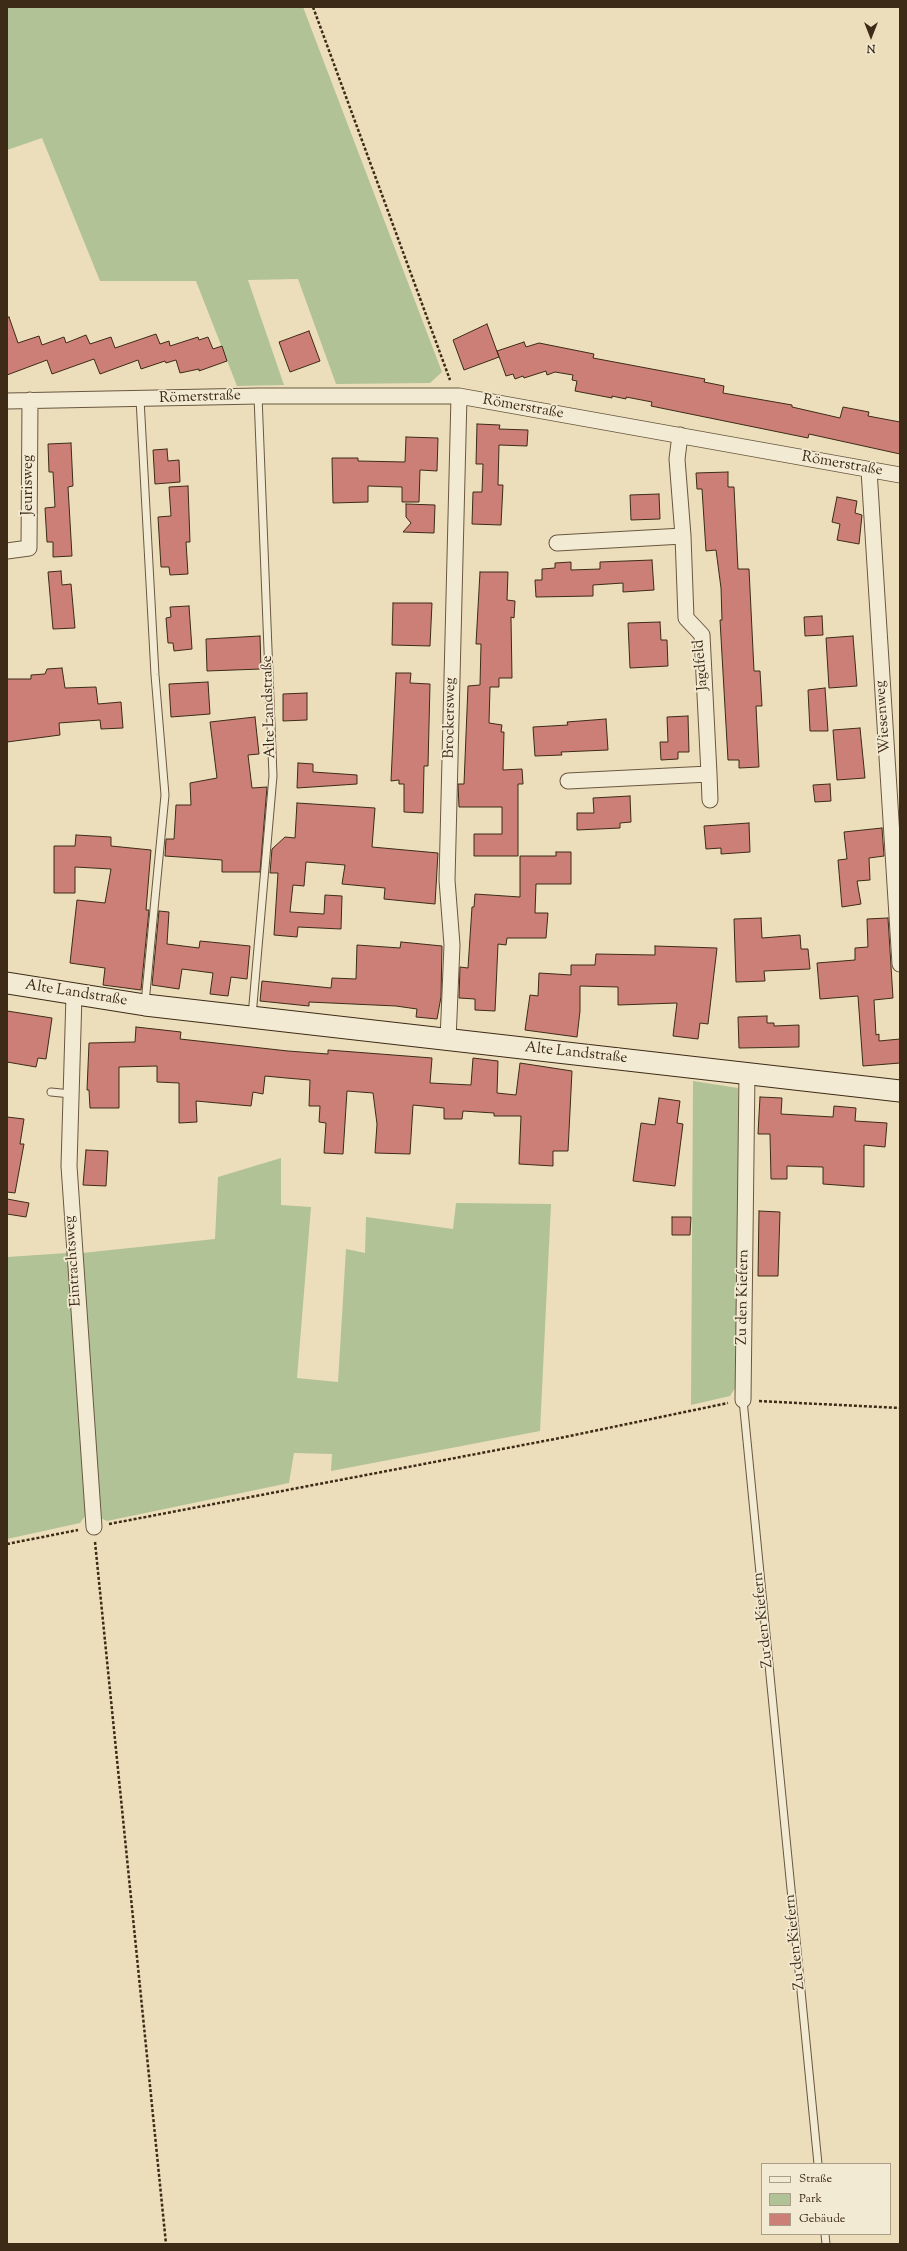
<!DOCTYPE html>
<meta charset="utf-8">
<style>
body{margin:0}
#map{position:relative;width:907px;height:2251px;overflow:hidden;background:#ecdebb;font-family:"Sorts Mill Goudy",serif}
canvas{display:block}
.frame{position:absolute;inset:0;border:8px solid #3d2b17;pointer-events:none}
.legend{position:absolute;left:761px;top:2163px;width:130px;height:72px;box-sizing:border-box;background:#f3ead3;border:1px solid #aa9e88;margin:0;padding:5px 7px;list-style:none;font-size:12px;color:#3d2b17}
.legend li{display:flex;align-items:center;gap:8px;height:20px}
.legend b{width:20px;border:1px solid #aa9e88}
.north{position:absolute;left:851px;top:16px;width:40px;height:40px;-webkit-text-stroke:3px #f3ead3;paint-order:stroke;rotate:180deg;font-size:11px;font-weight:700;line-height:16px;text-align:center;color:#3d2b17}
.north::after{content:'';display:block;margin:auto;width:14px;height:18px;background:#3d2b17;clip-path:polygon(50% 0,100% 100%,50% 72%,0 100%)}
</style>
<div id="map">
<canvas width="907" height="2251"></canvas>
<div class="frame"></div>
<ul class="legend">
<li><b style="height:5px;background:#f3ead3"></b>Straße</li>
<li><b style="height:11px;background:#b1c296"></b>Park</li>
<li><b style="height:11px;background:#cb7f77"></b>Gebäude</li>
</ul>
<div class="north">N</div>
</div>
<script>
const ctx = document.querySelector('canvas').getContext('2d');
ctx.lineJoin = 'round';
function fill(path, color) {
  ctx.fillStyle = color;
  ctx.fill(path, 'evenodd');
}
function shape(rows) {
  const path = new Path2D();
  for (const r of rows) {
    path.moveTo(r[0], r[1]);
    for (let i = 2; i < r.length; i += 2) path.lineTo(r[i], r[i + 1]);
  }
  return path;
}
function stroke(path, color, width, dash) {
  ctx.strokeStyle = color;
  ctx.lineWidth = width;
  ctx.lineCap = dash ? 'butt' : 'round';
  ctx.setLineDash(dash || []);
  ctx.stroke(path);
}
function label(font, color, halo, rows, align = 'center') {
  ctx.font = font + ' "Sorts Mill Goudy",serif';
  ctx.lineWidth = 3.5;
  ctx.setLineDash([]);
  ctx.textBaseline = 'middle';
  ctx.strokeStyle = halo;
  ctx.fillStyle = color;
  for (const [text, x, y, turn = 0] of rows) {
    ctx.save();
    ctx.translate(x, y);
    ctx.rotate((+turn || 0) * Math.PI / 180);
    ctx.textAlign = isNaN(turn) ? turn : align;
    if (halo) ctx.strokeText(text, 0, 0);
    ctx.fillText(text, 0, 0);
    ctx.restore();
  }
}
fill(shape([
 [7,7,303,7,442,372,430,383,336,384,298,279,248,280,284,385,237,386,196,281,100,281,42,138,7,150],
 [693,1081,738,1088,740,1197,737,1385,730,1396,691,1405],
 [281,1158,281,1205,311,1207,297,1378,338,1382,346,1249,365,1253,366,1217,453,1229,456,1203,551,1204,540,1431,331,1471,332,1454,294,1453,289,1483,107,1521,98,1517,82,1253,215,1239,218,1177],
 [67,1253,88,1512,80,1523,7,1539,7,1257]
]), '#b1c296');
const building = shape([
 [9,317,18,343,39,336,42,345,64,337,66,343,86,335,90,344,111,337,115,348,156,334,160,344,169,341,170,346,198,337,199,340,208,337,213,349,222,346,227,361,199,371,199,369,180,373,176,360,166,363,165,361,141,369,138,360,100,374,94,359,52,374,47,360,7,375,7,318,9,317],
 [487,324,499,357,464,370,453,340,487,324],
 [309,331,320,361,290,372,279,342,309,331],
 [524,342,526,347,539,343,594,354,593,358,705,379,704,382,724,386,723,393,792,405,792,407,840,418,843,407,869,412,868,416,900,422,900,454,809,434,808,438,651,406,652,402,626,397,626,399,612,396,612,398,575,391,577,381,572,380,573,375,555,372,547,375,546,371,524,378,523,376,515,379,513,374,506,376,497,351,524,342],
 [477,424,500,425,499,429,528,430,527,446,499,445,498,485,503,485,501,525,472,524,473,492,482,492,483,464,476,464,477,424],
 [406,437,438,438,437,471,420,470,419,502,402,502,402,487,368,486,368,502,333,503,332,458,358,458,358,461,405,462,406,437],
 [71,443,73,486,68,487,72,556,53,557,53,542,47,542,45,508,55,507,53,472,49,472,48,444,71,443],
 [167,449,168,461,179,460,180,482,155,484,153,450,167,449],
 [728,472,728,487,734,487,738,569,749,569,754,671,760,671,762,706,756,706,759,767,739,768,739,760,728,760,720,620,722,620,721,588,716,550,706,551,702,489,697,489,696,473,728,472],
 [188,486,190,542,186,542,188,574,170,575,169,567,161,567,158,517,171,516,169,487,188,486],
 [659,494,660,519,631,520,630,495,659,494],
 [837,497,857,501,855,513,862,515,859,544,837,540,840,524,832,522,837,497],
 [406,504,435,505,434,533,403,532,411,523,406,517,406,504],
 [652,560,654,590,623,592,623,583,593,585,593,596,536,597,535,580,542,580,542,569,555,568,555,563,571,562,571,570,600,569,600,562,652,560],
 [61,571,62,585,71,584,75,628,53,629,48,572,61,571],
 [480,572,508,572,507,600,515,601,514,618,511,617,512,678,499,678,499,687,490,687,489,723,502,725,501,732,504,732,503,770,522,769,523,784,518,784,518,856,474,856,474,834,502,834,502,807,459,807,458,784,464,784,468,686,480,685,481,644,476,644,480,572],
 [393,603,432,603,430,646,392,645,393,603],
 [189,606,192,649,174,651,173,643,168,643,166,618,171,617,170,607,189,606],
 [822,616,823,635,805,636,804,617,822,616],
 [660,622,661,640,667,640,668,666,630,668,628,623,660,622],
 [260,636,261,669,207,671,206,639,260,636],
 [853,636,857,686,829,688,826,638,853,636],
 [62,668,65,688,96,687,98,704,121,702,123,728,101,729,100,720,59,723,60,735,7,742,7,679,31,679,31,675,45,674,47,669,62,668],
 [396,673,411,673,410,683,430,684,428,766,424,766,423,813,404,812,404,784,399,784,399,780,391,781,396,673],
 [208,682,210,714,171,717,169,684,208,682],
 [825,688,828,731,810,731,808,690,825,688],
 [307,693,307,720,283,721,283,694,307,693],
 [688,716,689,752,678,752,678,759,661,760,660,742,668,742,667,717,688,716],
 [255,717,259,754,248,755,252,788,267,787,260,872,222,872,222,860,165,856,166,839,174,839,176,805,191,805,190,783,217,778,210,722,255,717],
 [606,719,608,750,561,752,562,755,535,756,533,727,568,725,567,722,606,719],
 [860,728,865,778,837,780,833,730,860,728],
 [298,763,313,764,313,772,357,775,357,784,297,788,298,763],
 [830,784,831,801,815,802,813,785,830,784],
 [630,796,631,822,620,823,620,828,577,830,577,813,594,813,593,798,630,796],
 [297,803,375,808,372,847,438,853,435,904,384,899,385,888,342,884,345,865,306,862,304,886,293,885,290,912,324,914,325,895,342,896,341,929,298,927,297,937,274,935,278,873,270,873,272,849,285,837,295,838,297,803],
 [749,823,750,852,721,854,721,848,706,849,704,826,749,823],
 [882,828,884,856,869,858,870,880,857,881,861,904,842,907,838,860,847,859,844,832,882,828],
 [76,835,111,837,111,846,151,850,146,910,149,910,141,990,103,985,105,968,70,963,77,900,105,903,111,869,75,867,75,893,54,893,54,846,75,846,76,835],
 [556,852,571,852,571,884,536,884,535,913,548,913,546,938,507,938,506,945,498,944,495,1011,475,1010,475,999,459,998,460,967,468,968,472,907,474,907,475,894,520,897,520,856,556,856,556,852],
 [159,911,169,912,167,944,199,948,200,941,250,946,247,979,231,977,228,996,210,994,213,973,182,969,179,989,152,985,159,911],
 [761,918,762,938,800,935,801,949,808,949,810,969,764,971,765,981,736,982,734,919,761,918],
 [888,918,893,998,874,1000,876,1035,879,1034,879,1041,900,1039,900,1063,863,1066,858,996,820,999,817,963,855,960,855,948,868,947,867,919,888,918],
 [401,942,442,946,441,997,437,1019,416,1017,417,1009,396,1006,309,1002,309,1006,260,1001,262,981,331,988,332,978,356,979,357,945,400,948,401,942],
 [655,946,717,948,708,1024,700,1023,698,1039,673,1036,677,1003,618,1005,618,987,580,986,580,1011,577,1037,525,1030,530,995,538,996,539,973,571,975,571,965,595,965,596,954,655,955,655,946],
 [7,1011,52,1018,46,1059,38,1058,36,1067,7,1062,7,1011],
 [767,1016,767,1023,774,1023,774,1026,799,1025,799,1047,739,1048,738,1017,767,1016],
 [136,1027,181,1032,180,1039,288,1051,328,1054,328,1050,432,1058,430,1083,471,1085,473,1058,498,1061,497,1093,516,1095,520,1063,572,1071,568,1151,553,1151,553,1166,519,1164,521,1116,494,1116,494,1113,463,1111,462,1119,444,1119,444,1108,413,1105,410,1154,375,1153,377,1124,373,1093,347,1091,343,1154,324,1153,326,1123,319,1122,320,1106,309,1106,310,1080,286,1078,265,1076,263,1094,253,1092,251,1106,196,1101,197,1122,179,1123,179,1083,157,1082,157,1066,119,1067,119,1108,90,1108,89,1090,87,1090,89,1043,135,1042,136,1027],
 [760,1097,782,1098,781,1114,833,1117,834,1106,856,1108,855,1121,887,1123,885,1147,864,1145,864,1187,823,1184,823,1167,787,1166,787,1179,771,1179,770,1134,758,1134,760,1097],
 [659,1098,680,1101,677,1123,683,1124,675,1186,633,1181,641,1123,655,1125,659,1098],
 [7,1117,24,1119,20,1144,24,1144,15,1193,7,1192,7,1117],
 [86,1150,108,1151,106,1186,83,1185,86,1150],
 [7,1199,29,1203,26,1217,7,1214,7,1199],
 [759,1211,780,1212,778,1276,758,1276,759,1211],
 [672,1217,691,1217,690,1235,672,1235,672,1217]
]);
fill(building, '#cb7f77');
stroke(building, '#3d2b17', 1);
const lane = shape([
 [140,399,155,675,165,795,145,1003],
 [252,1016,273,776,258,396],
 [51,1092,71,1094],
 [743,1400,818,2164],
 [825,2234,826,2244]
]);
const street = shape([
 [7,401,258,396,459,396,900,475],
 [869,470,900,964],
 [557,543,683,536],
 [7,551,29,548,30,400],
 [709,774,710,800],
 [568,781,709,774,702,635,686,618,683,536,677,459,680,435],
 [74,995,69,1166,94,1527],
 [448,1040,452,945,447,880,459,396],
 [743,1400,747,1073]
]);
const secondary = shape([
 [7,983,145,1005,900,1091]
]);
stroke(lane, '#695840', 9);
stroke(street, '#695840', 17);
stroke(secondary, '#3d2b17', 23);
stroke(shape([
 [313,7,450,380],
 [759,1401,900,1408],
 [109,1524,560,1438,728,1403],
 [95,1542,166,2244],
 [7,1544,78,1530]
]), '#3d2b17', 2.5, [3, 2]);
stroke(lane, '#f3ead3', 7);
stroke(street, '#f3ead3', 15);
stroke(secondary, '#f3ead3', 21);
label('15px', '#3d2b17', '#f3ead3', [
 ["Römerstraße",200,398,-2],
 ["Römerstraße",523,408,10],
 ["Römerstraße",842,465,10],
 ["Jeurisweg",29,485,-90],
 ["Jagdfeld",702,665,-95],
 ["Alte Landstraße",270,707,-92],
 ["Wiesenweg",884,717,-94],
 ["Brockersweg",451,718,-89],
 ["Alte Landstraße",76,994,9],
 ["Alte Landstraße",576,1054,6],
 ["Eintrachtsweg",74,1261,-94],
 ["Zu den Kiefern",744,1297,-89],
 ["Zu den Kiefern",764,1620,-96],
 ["Zu den Kiefern",796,1942,-96]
]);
</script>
